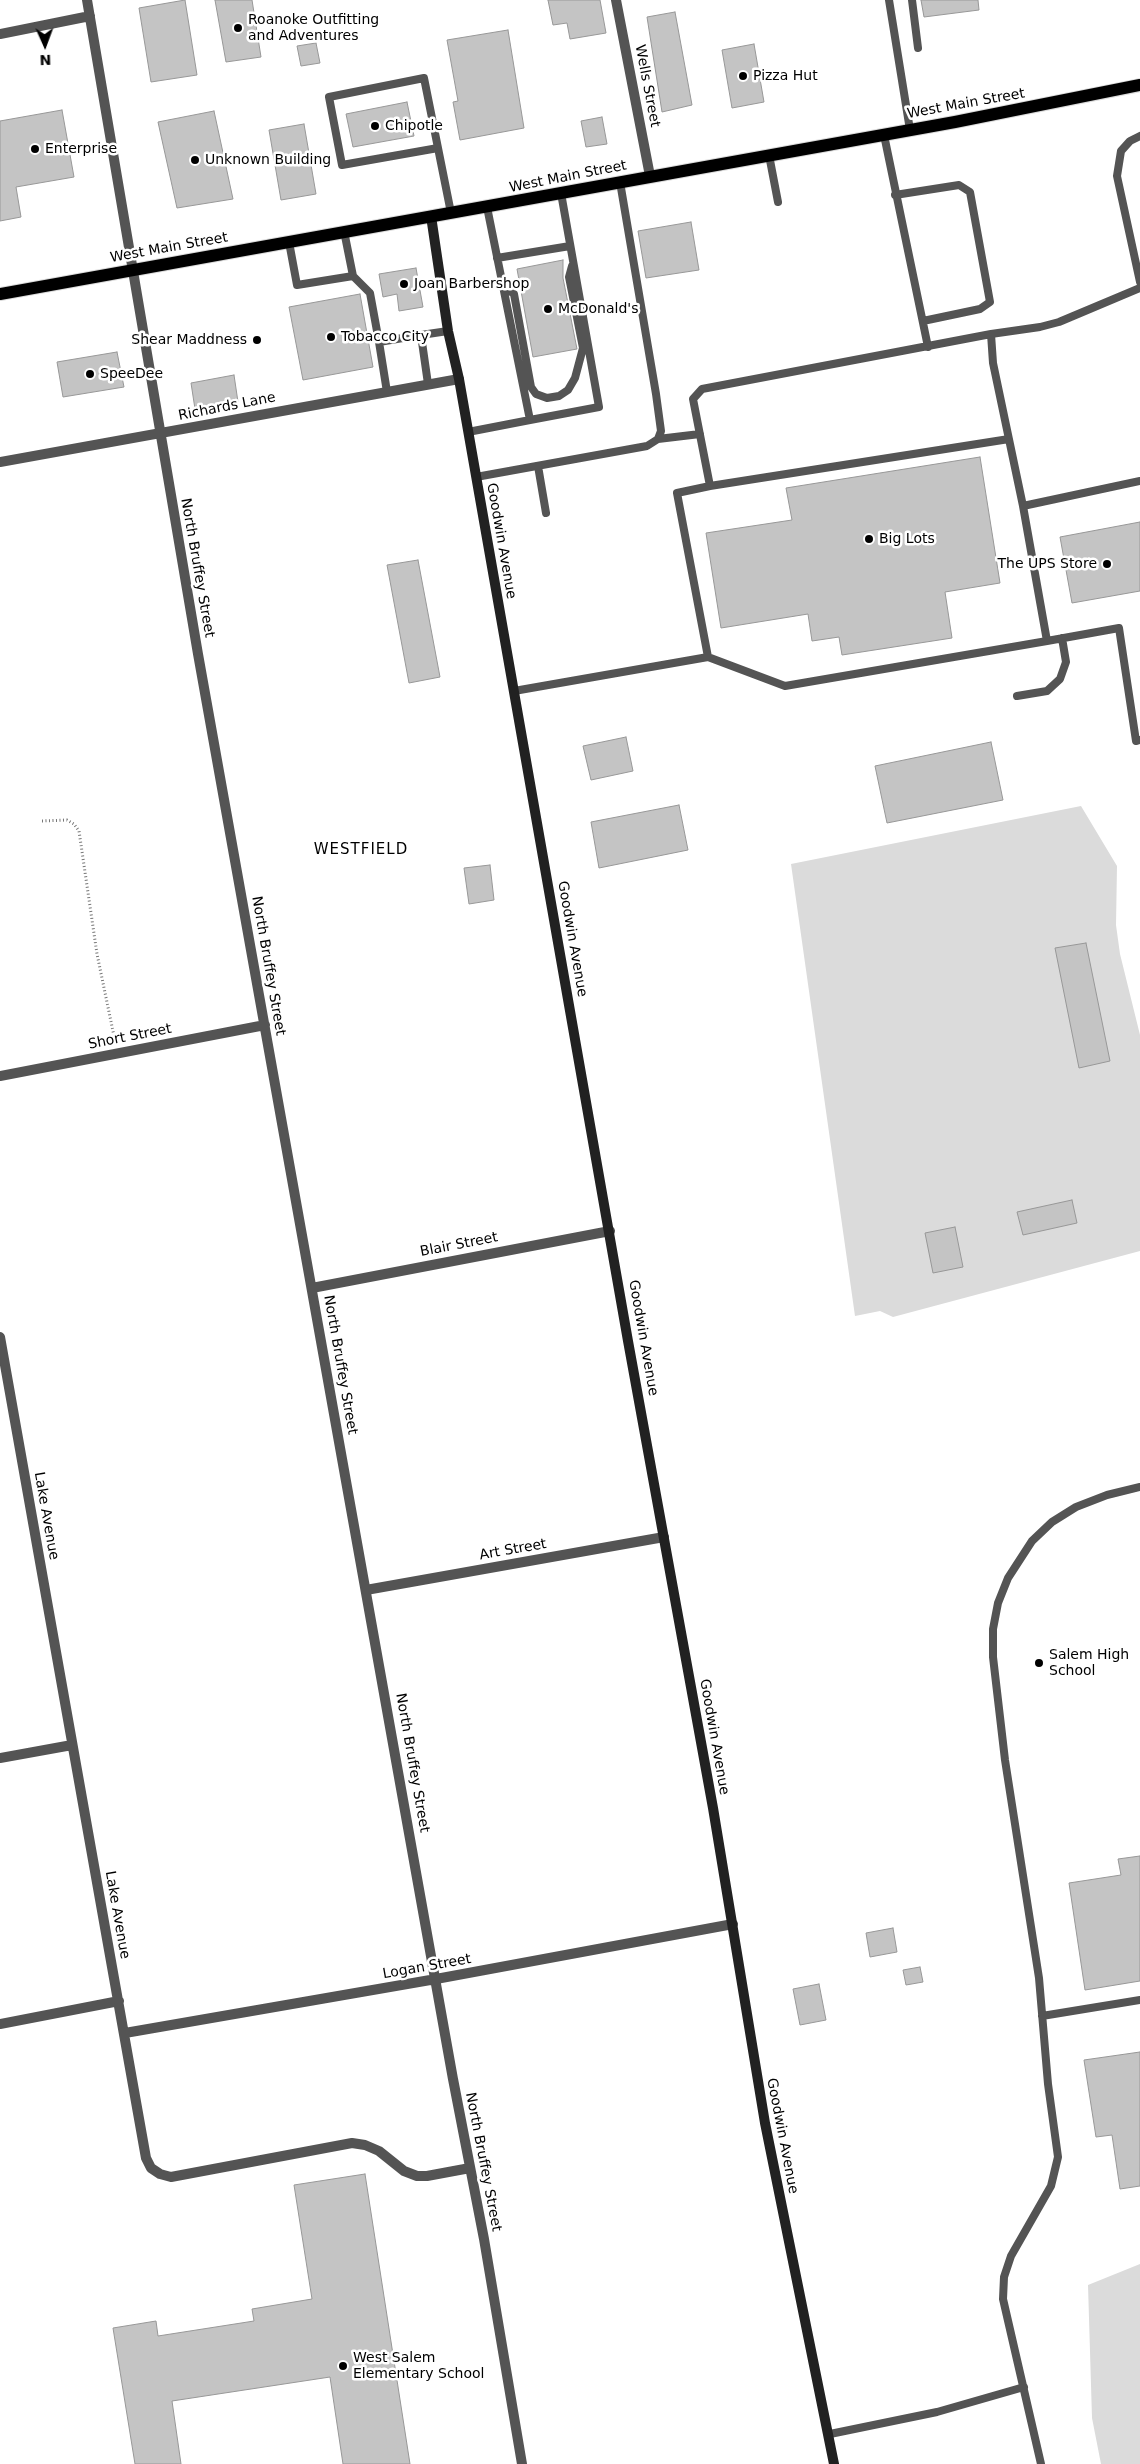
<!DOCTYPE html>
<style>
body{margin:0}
#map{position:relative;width:1140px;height:2464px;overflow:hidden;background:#fff;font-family:"DejaVu Sans",sans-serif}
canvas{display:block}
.north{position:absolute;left:20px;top:20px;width:50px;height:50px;-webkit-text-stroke:4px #fff;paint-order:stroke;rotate:178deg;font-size:14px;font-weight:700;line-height:20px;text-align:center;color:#000}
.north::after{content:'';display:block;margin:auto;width:18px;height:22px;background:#000;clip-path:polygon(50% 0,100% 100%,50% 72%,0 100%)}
</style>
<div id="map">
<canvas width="1140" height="2464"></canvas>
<div class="north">N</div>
</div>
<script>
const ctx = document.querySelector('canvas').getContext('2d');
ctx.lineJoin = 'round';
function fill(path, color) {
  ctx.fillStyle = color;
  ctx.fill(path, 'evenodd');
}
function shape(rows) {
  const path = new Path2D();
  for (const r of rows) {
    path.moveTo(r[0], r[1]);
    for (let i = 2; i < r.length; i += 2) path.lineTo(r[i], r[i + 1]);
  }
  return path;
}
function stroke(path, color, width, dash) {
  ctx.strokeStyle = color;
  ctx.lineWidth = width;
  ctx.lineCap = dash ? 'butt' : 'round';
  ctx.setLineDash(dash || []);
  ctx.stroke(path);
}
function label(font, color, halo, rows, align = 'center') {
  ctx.font = font + ' "DejaVu Sans",sans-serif';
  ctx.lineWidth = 5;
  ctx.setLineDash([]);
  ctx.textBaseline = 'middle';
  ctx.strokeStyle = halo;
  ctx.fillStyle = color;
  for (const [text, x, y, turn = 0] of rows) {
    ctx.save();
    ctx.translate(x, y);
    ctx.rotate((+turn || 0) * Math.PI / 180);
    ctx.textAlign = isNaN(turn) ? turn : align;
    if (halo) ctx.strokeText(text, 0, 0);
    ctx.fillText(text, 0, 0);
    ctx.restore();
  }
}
fill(shape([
 [1081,806,1117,866,1116,925,1120,954,1140,1035,1140,1251,893,1317,880,1311,855,1316,791,864],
 [1140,2264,1140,2464,1101,2464,1092,2418,1088,2285]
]), '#dbdbdb');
const building = shape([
 [185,0,197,75,151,82,139,8,185,0],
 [215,0,252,0,261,57,226,62,215,0],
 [548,0,600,0,606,33,570,39,567,23,553,25,548,0],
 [921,0,978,0,979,10,924,17,921,0],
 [675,12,692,105,662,112,647,17,675,12],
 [508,30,524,128,460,140,453,102,458,101,447,40,508,30],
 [316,43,320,63,301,66,297,46,316,43],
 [754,44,764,102,732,108,722,50,754,44],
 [407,102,414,136,353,147,346,114,407,102],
 [62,110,74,177,16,187,21,217,0,221,0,121,62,110],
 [214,111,233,199,177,208,158,122,214,111],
 [602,117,607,144,586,147,581,121,602,117],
 [304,124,316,194,281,200,269,130,304,124],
 [691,222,699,270,646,278,638,231,691,222],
 [563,260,563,278,577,349,533,357,517,269,563,260],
 [416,268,423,307,399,311,397,294,383,297,379,274,416,268],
 [360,294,373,367,303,380,289,307,360,294],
 [117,352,124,387,63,397,57,362,117,352],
 [234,375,238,402,195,409,191,383,234,375],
 [980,457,1000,583,945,592,952,638,842,655,839,637,812,641,808,614,721,628,706,533,792,520,786,488,980,457],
 [1140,522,1140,591,1072,603,1060,537,1140,522],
 [418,560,440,677,409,683,387,565,418,560],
 [626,737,633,771,591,780,583,746,626,737],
 [991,742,1003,800,887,823,875,766,991,742],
 [679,805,688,850,599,868,591,822,679,805],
 [490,865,494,900,469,904,464,868,490,865],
 [1086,943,1110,1061,1079,1068,1055,948,1086,943],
 [1072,1200,1077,1223,1023,1235,1017,1212,1072,1200],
 [955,1227,963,1267,933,1273,925,1233,955,1227],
 [1140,1856,1140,1981,1085,1990,1069,1883,1121,1875,1118,1859,1140,1856],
 [893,1928,897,1952,870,1957,866,1933,893,1928],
 [920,1967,923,1982,906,1985,903,1970,920,1967],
 [819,1984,826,2020,800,2025,793,1989,819,1984],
 [1140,2052,1140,2186,1120,2189,1112,2135,1096,2137,1084,2060,1140,2052],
 [365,2174,410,2464,343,2464,330,2377,172,2401,181,2464,135,2464,113,2328,156,2321,158,2336,254,2321,252,2309,312,2299,294,2185,365,2174]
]);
fill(building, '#c4c4c4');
stroke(building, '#989898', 1);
const primary = shape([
 [0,294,955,122,1140,85]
]);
stroke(primary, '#dbdbdb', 14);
stroke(shape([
 [42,821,67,820,74,824,79,831,97,954,115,1041]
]), '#767676', 3, [1, 2.5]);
stroke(shape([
 [889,0,910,130],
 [912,0,918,48],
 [884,135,928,347],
 [1140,136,1130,141,1121,151,1117,176,1140,282],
 [438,148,342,165,329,97,424,78,451,213],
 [769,155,778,202],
 [895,195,959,185,970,192,990,302,980,309,923,321],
 [487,207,530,420,599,407,561,193],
 [344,231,353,276],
 [289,242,297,285,353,276,370,293,379,342],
 [497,258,570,246],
 [503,286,514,294,531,387,536,394,547,398,559,396,568,390,575,378,583,348,569,277,572,266],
 [421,335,448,331],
 [387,392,379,342,421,335,428,384],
 [468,432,530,420],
 [658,439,700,434],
 [1009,439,710,486,693,399,702,389,991,334,1040,327,1059,322,1140,288],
 [538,466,546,513],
 [476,477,647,446,658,439,661,431,656,394,620,182],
 [1023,506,1140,481],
 [1047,641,1119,628,1136,741,1140,740],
 [708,657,677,493,710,486],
 [514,691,708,657,785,686,1047,641,1023,506,993,363,991,334],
 [1017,696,1047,691,1060,679,1066,662,1062,638],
 [1042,2016,1140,2000],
 [830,2434,937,2412,1024,2387],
 [1041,2464,1003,2299,1004,2277,1011,2256,1051,2186,1058,2157,1048,2084,1039,1978,1005,1760,993,1657,993,1629,998,1603,1008,1578,1032,1541,1052,1522,1076,1507,1107,1495,1140,1487]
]), '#545454', 8);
stroke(shape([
 [87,0,198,654,453,2079,484,2239,522,2464],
 [616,0,650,176],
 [0,34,90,16],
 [0,462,459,379],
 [0,1076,265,1025],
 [312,1288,610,1231],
 [0,1337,146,2158,151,2168,160,2174,171,2177,352,2143,365,2145,379,2151,404,2171,417,2176,427,2176,470,2168],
 [366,1590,664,1537],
 [0,1758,72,1745],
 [0,2024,119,2001],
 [125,2033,436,1979,733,1924]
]), '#545454', 10);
stroke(shape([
 [431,216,448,331,459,379,628,1341,713,1808,765,2123,834,2464]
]), '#212121', 10);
stroke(primary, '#000', 12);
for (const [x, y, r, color] of [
 [238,28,5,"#000"],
 [743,76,5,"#000"],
 [375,126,5,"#000"],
 [35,149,5,"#000"],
 [195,160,5,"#000"],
 [404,284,5,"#000"],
 [548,309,5,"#000"],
 [331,337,5,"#000"],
 [257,340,5,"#000"],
 [90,374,5,"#000"],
 [869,539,5,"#000"],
 [1107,564,5,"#000"],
 [1039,1663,5,"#000"],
 [343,2366,5,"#000"]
]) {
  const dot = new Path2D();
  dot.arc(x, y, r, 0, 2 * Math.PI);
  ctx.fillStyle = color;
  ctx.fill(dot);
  stroke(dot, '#fff', 2);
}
label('14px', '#000', '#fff', [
 ["Roanoke Outfitting",248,20],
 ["and Adventures",248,36],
 ["Pizza Hut",753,76],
 ["Chipotle",385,126],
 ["Enterprise",45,149],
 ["Unknown Building",205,160],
 ["Joan Barbershop",414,284],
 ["McDonald's",558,309],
 ["Tobacco City",341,337],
 ["Shear Maddness",247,340,"right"],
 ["SpeeDee",100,374],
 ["Big Lots",879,539],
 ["The UPS Store",1097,564,"right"],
 ["Salem High",1049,1655],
 ["School",1049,1671],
 ["West Salem",353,2358],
 ["Elementary School",353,2374]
], 'left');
label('14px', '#000', '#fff', [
 ["Wells Street",647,86,79],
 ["West Main Street",966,104,-10],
 ["West Main Street",568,177,-11],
 ["West Main Street",169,248,-10],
 ["Richards Lane",227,407,-11],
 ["Goodwin Avenue",501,541,80],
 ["North Bruffey Street",197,568,80],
 ["Goodwin Avenue",572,939,80],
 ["North Bruffey Street",268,966,80],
 ["Short Street",130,1037,-11],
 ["Blair Street",459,1245,-11],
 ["Goodwin Avenue",643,1338,80],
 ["North Bruffey Street",340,1365,80],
 ["Lake Avenue",46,1516,80],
 ["Art Street",513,1550,-10],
 ["Goodwin Avenue",714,1737,80],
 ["North Bruffey Street",412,1763,80],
 ["Lake Avenue",117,1915,80],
 ["Logan Street",427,1967,-10],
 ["Goodwin Avenue",782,2136,79],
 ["North Bruffey Street",483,2162,79]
]);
ctx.letterSpacing = '1px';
label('15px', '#000', '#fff', [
 ["WESTFIELD",361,850]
]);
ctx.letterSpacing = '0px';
</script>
